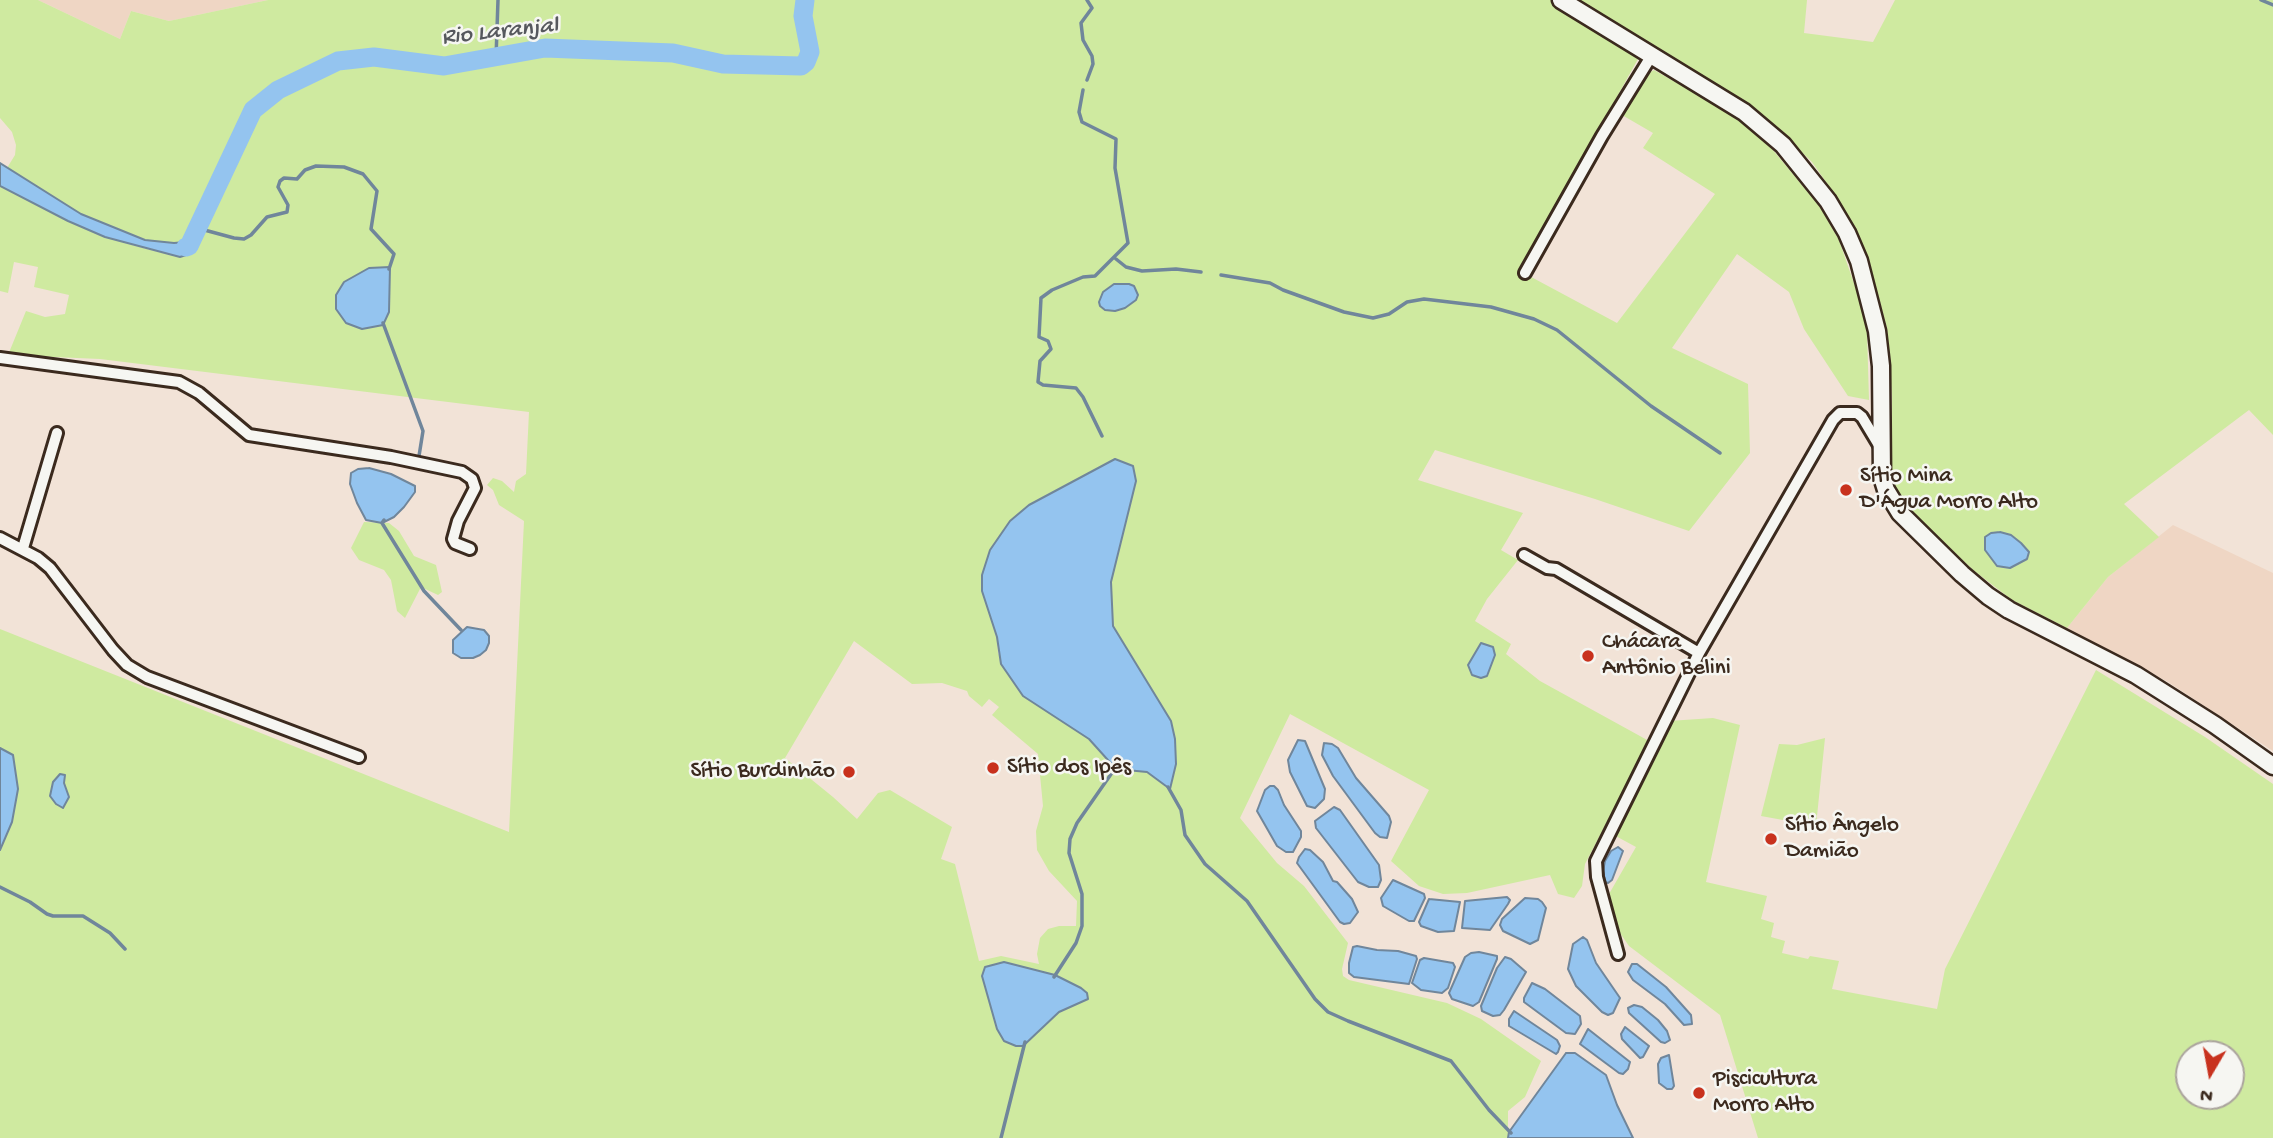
<!DOCTYPE html>
<meta charset="utf-8">
<style>
body{margin:0}
#map{position:relative;width:2273px;height:1138px;overflow:hidden;background:#f2e3d7;font-family:"Gochi Hand",sans-serif}
canvas{display:block}
.north{position:absolute;left:2175px;top:1040px;width:70px;height:70px;box-sizing:border-box;background:#f6f6f2;border:2px solid #aba49d;border-radius:50%;rotate:190deg;font-size:19px;font-weight:700;line-height:28px;text-align:center;color:#3b2a1e}
.north::after{content:'';display:block;margin:auto;width:24px;height:32px;background:#c8321e;clip-path:polygon(50% 0,100% 100%,50% 72%,0 100%)}
</style>
<div id="map">
<canvas width="2273" height="1138"></canvas>
<div class="north">N</div>
</div>
<script>
const ctx = document.querySelector('canvas').getContext('2d');
ctx.lineJoin = 'round';
function fill(path, color) {
  ctx.fillStyle = color;
  ctx.fill(path, 'evenodd');
}
function shape(rows) {
  const path = new Path2D();
  for (const r of rows) {
    path.moveTo(r[0], r[1]);
    for (let i = 2; i < r.length; i += 2) path.lineTo(r[i], r[i + 1]);
  }
  return path;
}
function stroke(path, color, width, dash) {
  ctx.strokeStyle = color;
  ctx.lineWidth = width;
  ctx.lineCap = dash ? 'butt' : 'round';
  ctx.setLineDash(dash || []);
  ctx.stroke(path);
}
function label(font, color, halo, rows, align = 'center') {
  ctx.font = font + ' "Gochi Hand",sans-serif';
  ctx.lineWidth = 5;
  ctx.setLineDash([]);
  ctx.textBaseline = 'middle';
  ctx.strokeStyle = halo;
  ctx.fillStyle = color;
  for (const [text, x, y, turn = 0] of rows) {
    ctx.save();
    ctx.translate(x, y);
    ctx.rotate((+turn || 0) * Math.PI / 180);
    ctx.textAlign = isNaN(turn) ? turn : align;
    if (halo) ctx.strokeText(text, 0, 0);
    ctx.fillText(text, 0, 0);
    ctx.restore();
  }
}
fill(shape([
 [38,0,268,0,169,21,131,11,120,39],
 [2173,525,2273,573,2273,751,2168,682,2067,628,2108,577]
]), '#efd6c4');
fill(shape([
 [0,0,38,0,120,39,131,11,169,21,268,0,1807,0,1804,33,1873,42,1895,0,2273,0,2273,435,2249,410,2124,504,2159,537,2108,577,2067,628,2012,600,1973,570,1907,507,1894,485,1891,468,1892,397,1887,328,1868,258,1856,229,1835,195,1812,162,1766,118,1648,41,1520,271,1617,323,1715,194,1643,148,1653,133,1622,115,1647,74,1654,70,1723,109,1750,129,1773,150,1820,207,1839,240,1858,295,1867,332,1869,400,1848,396,1804,329,1789,292,1737,254,1672,348,1748,384,1750,453,1689,531,1595,499,1435,450,1418,480,1523,513,1501,550,1518,560,1487,599,1475,621,1511,644,1506,654,1540,681,1649,741,1585,864,1582,886,1574,898,1558,894,1550,875,1467,893,1443,894,1419,886,1391,861,1429,790,1290,714,1240,818,1277,863,1304,886,1348,943,1342,969,1343,976,1349,980,1447,1003,1481,1019,1541,1061,1525,1097,1508,1111,1508,1138,0,1138,0,629,509,832,524,521,499,505,493,490,487,485,493,478,502,481,514,492,516,481,526,474,529,412,100,359,8,355,26,311,45,317,65,314,69,295,34,287,38,267,14,262,8,293,0,291,0,186,68,221,105,237,147,249,180,257,189,254,196,248,198,239,197,229,185,242,174,243,145,240,81,214,7,168,15,155,16,145,12,132,0,118],
 [1136,481,1111,582,1113,626,1134,664,1169,789,1147,772,1116,769,1089,739,1023,696,998,653,997,637,982,591],
 [854,641,912,684,942,683,967,691,969,696,982,707,989,699,999,707,992,715,1038,754,1043,806,1036,831,1037,850,1049,871,1077,901,1076,926,1059,926,1048,929,1040,938,1037,954,1039,964,1001,956,979,961,955,864,941,859,952,827,890,790,878,793,857,819,833,797,785,758],
 [364,522,389,523,399,531,414,556,436,565,442,592,438,595,421,587,405,618,397,611,391,580,384,570,359,560,351,548],
 [2096,670,2205,737,2273,784,2273,1138,1758,1138,1720,1015,1629,946,1620,933,1609,894,1636,847,1612,834,1669,721,1713,718,1740,725,1706,882,1767,896,1761,919,1774,923,1771,937,1785,941,1782,953,1808,959,1810,956,1839,961,1832,989,1937,1009,1945,969],
 [2189,1054,2231,1054,2231,1096,2189,1096],
 [1825,738,1816,826,1761,816,1779,744,1797,745]
]), '#cfeaa0');
const water = shape([
 [0,163,81,214,145,240,174,243,185,242,197,228,196,248,189,254,180,257,105,237,68,221,0,186,0,163],
 [390,267,389,312,383,325,362,329,346,323,336,309,336,295,344,282,369,268,390,267],
 [1114,284,1129,284,1134,286,1138,295,1136,300,1125,308,1115,311,1105,310,1100,306,1099,302,1103,292,1114,284],
 [1115,459,1133,466,1136,481,1111,582,1113,626,1171,721,1175,739,1176,764,1170,789,1147,772,1116,769,1089,739,1023,696,1001,664,997,637,982,591,982,575,990,550,1010,521,1029,505,1115,459],
 [369,468,391,474,415,486,415,492,404,507,394,517,382,523,366,520,357,503,350,484,351,473,358,469,369,468],
 [2000,532,2011,535,2021,543,2029,552,2027,559,2010,568,1997,566,1985,550,1985,537,1991,533,2000,532],
 [467,627,484,630,489,636,489,643,486,650,480,655,473,658,461,658,453,653,453,640,467,627],
 [1481,643,1493,647,1495,655,1487,676,1481,678,1472,675,1468,665,1481,643],
 [1298,740,1305,741,1325,789,1324,799,1315,808,1307,806,1290,772,1288,760,1298,740],
 [1324,743,1332,744,1338,748,1356,778,1389,816,1391,822,1387,838,1380,837,1375,833,1333,776,1322,755,1324,743],
 [0,748,13,755,18,789,12,822,0,850,0,748],
 [60,774,65,775,64,783,69,797,63,808,56,804,50,796,53,782,60,774],
 [1270,786,1274,786,1278,790,1284,805,1301,831,1301,837,1293,852,1286,852,1277,846,1257,811,1265,790,1270,786],
 [1334,807,1340,810,1379,865,1381,880,1378,887,1369,887,1358,882,1316,828,1315,821,1334,807],
 [1618,847,1623,851,1612,880,1608,883,1605,882,1603,871,1605,861,1611,851,1618,847],
 [1305,849,1310,850,1323,862,1333,881,1337,882,1352,899,1358,912,1350,923,1344,924,1340,922,1297,863,1299,857,1305,849],
 [1393,880,1424,894,1425,898,1414,921,1409,921,1383,906,1381,898,1393,880],
 [1507,897,1510,900,1508,904,1490,930,1462,928,1465,901,1507,897],
 [1525,898,1538,899,1542,902,1546,908,1538,940,1530,944,1503,931,1500,925,1502,919,1525,898],
 [1429,899,1460,902,1454,931,1438,932,1421,926,1419,922,1429,899],
 [1583,937,1587,940,1596,963,1620,998,1613,1013,1608,1015,1602,1012,1576,986,1568,969,1573,944,1583,937],
 [1357,946,1377,950,1398,951,1416,956,1417,959,1409,984,1354,977,1349,973,1349,963,1353,947,1357,946],
 [1479,952,1497,956,1497,959,1479,1002,1473,1006,1452,999,1449,993,1465,957,1471,953,1479,952],
 [1505,957,1511,959,1526,972,1504,1010,1500,1015,1493,1016,1482,1011,1481,1006,1497,968,1505,957],
 [1424,958,1453,963,1455,967,1448,988,1442,993,1421,990,1412,983,1420,960,1424,958],
 [1004,962,1055,975,1081,988,1087,993,1088,999,1059,1012,1023,1046,1016,1046,1004,1041,997,1029,982,976,985,967,1004,962],
 [1632,964,1637,964,1666,987,1691,1015,1692,1024,1684,1025,1665,1004,1633,980,1628,972,1632,964],
 [1532,983,1545,989,1580,1016,1581,1024,1575,1034,1566,1033,1524,1002,1524,998,1532,983],
 [1634,1005,1642,1007,1658,1020,1667,1031,1670,1040,1665,1043,1661,1042,1629,1013,1628,1008,1634,1005],
 [1514,1011,1557,1040,1560,1046,1558,1052,1556,1054,1509,1026,1509,1019,1514,1011],
 [1625,1027,1649,1046,1643,1057,1640,1058,1622,1039,1621,1034,1625,1027],
 [1588,1029,1630,1062,1628,1069,1623,1074,1619,1073,1580,1044,1588,1029],
 [1566,1053,1575,1053,1606,1075,1617,1105,1633,1138,1508,1138,1509,1132,1566,1053],
 [1669,1055,1674,1086,1672,1089,1667,1089,1659,1083,1658,1064,1661,1058,1669,1055]
]);
fill(water, '#94c4ef');
stroke(water, '#70869b', 2);
stroke(shape([
 [1087,0,1092,8,1081,23,1083,40,1092,56,1093,64,1087,80],
 [2261,0,2273,5],
 [496,58,498,0],
 [1083,90,1079,112,1082,122,1116,139,1115,168,1128,243,1095,276,1083,277,1052,290,1041,298,1039,337,1048,341,1051,349,1040,361,1038,382,1043,385,1076,388,1083,397,1102,436],
 [197,228,234,238,244,239,251,235,267,217,287,212,288,205,278,187,280,181,284,178,297,179,305,170,316,166,344,167,363,174,377,191,371,229,394,254,389,269],
 [1116,259,1126,267,1142,271,1176,269,1201,272],
 [1221,275,1270,283,1283,290,1344,312,1373,318,1389,314,1407,302,1424,299,1491,307,1534,319,1557,330,1651,406,1720,453],
 [383,323,423,431,419,456],
 [384,520,382,523,424,591,461,630],
 [1168,787,1181,810,1185,835,1205,864,1247,901,1315,999,1328,1012,1348,1021,1451,1061,1489,1110,1511,1133],
 [0,887,30,902,47,914,53,916,83,916,110,933,125,949],
 [1054,977,1076,943,1082,926,1082,894,1069,853,1070,839,1077,823,1116,767],
 [1001,1138,1025,1042]
]), '#70869b', 3.5);
stroke(shape([
 [186,247,189,246,253,110,278,90,338,61,374,57,444,66,545,48,673,53,723,64,801,66,806,62,810,52,803,16,805,0]
]), '#94c4ef', 19);
const street = shape([
 [1525,273,1602,136,1652,55],
 [0,358,179,382,199,393,249,435,391,457,462,472,472,479,475,488,458,521,453,539,455,543,470,549],
 [0,538,38,558,50,568,113,650,127,665,147,677,359,757],
 [23,548,57,433],
 [1524,555,1547,568,1556,569,1699,653],
 [1618,954,1597,877,1596,861,1699,653,1833,420,1840,413,1857,413,1862,417,1880,447]
]);
const secondary = shape([
 [1561,0,1744,112,1783,145,1828,201,1847,233,1859,261,1877,331,1881,366,1882,477,1886,490,1900,513,1962,574,1988,596,2009,610,2136,675,2215,725,2273,766]
]);
stroke(street, '#3b2a1e', 16);
stroke(secondary, '#3b2a1e', 21);
stroke(street, '#f6f6f2', 10);
stroke(secondary, '#f6f6f2', 16);
for (const [x, y, r, color] of [
 [1846,490,7,"#c8321e"],
 [1588,656,7,"#c8321e"],
 [993,768,7,"#c8321e"],
 [849,772,7,"#c8321e"],
 [1771,839,7,"#c8321e"],
 [1699,1093,7,"#c8321e"]
]) {
  const dot = new Path2D();
  dot.arc(x, y, r, 0, 2 * Math.PI);
  ctx.fillStyle = color;
  ctx.fill(dot);
  stroke(dot, '#f6f6f2', 2.5);
}
label('23px', '#3b2a1e', '#f6f6f2', [
 ["Sítio Mina",1860,477],
 ["D'Água Morro Alto",1860,503],
 ["Chácara",1602,643],
 ["Antônio Belini",1602,669],
 ["Sítio dos Ipês",1007,768],
 ["Sítio Burdinhão",835,772,"right"],
 ["Sítio Ângelo",1785,826],
 ["Damião",1785,852],
 ["Piscicultura",1713,1080],
 ["Morro Alto",1713,1106]
], 'left');
label('italic 24px', '#56585d', '#f6f6f2', [
 ["Rio Laranjal",500,33,-6]
]);
</script>
